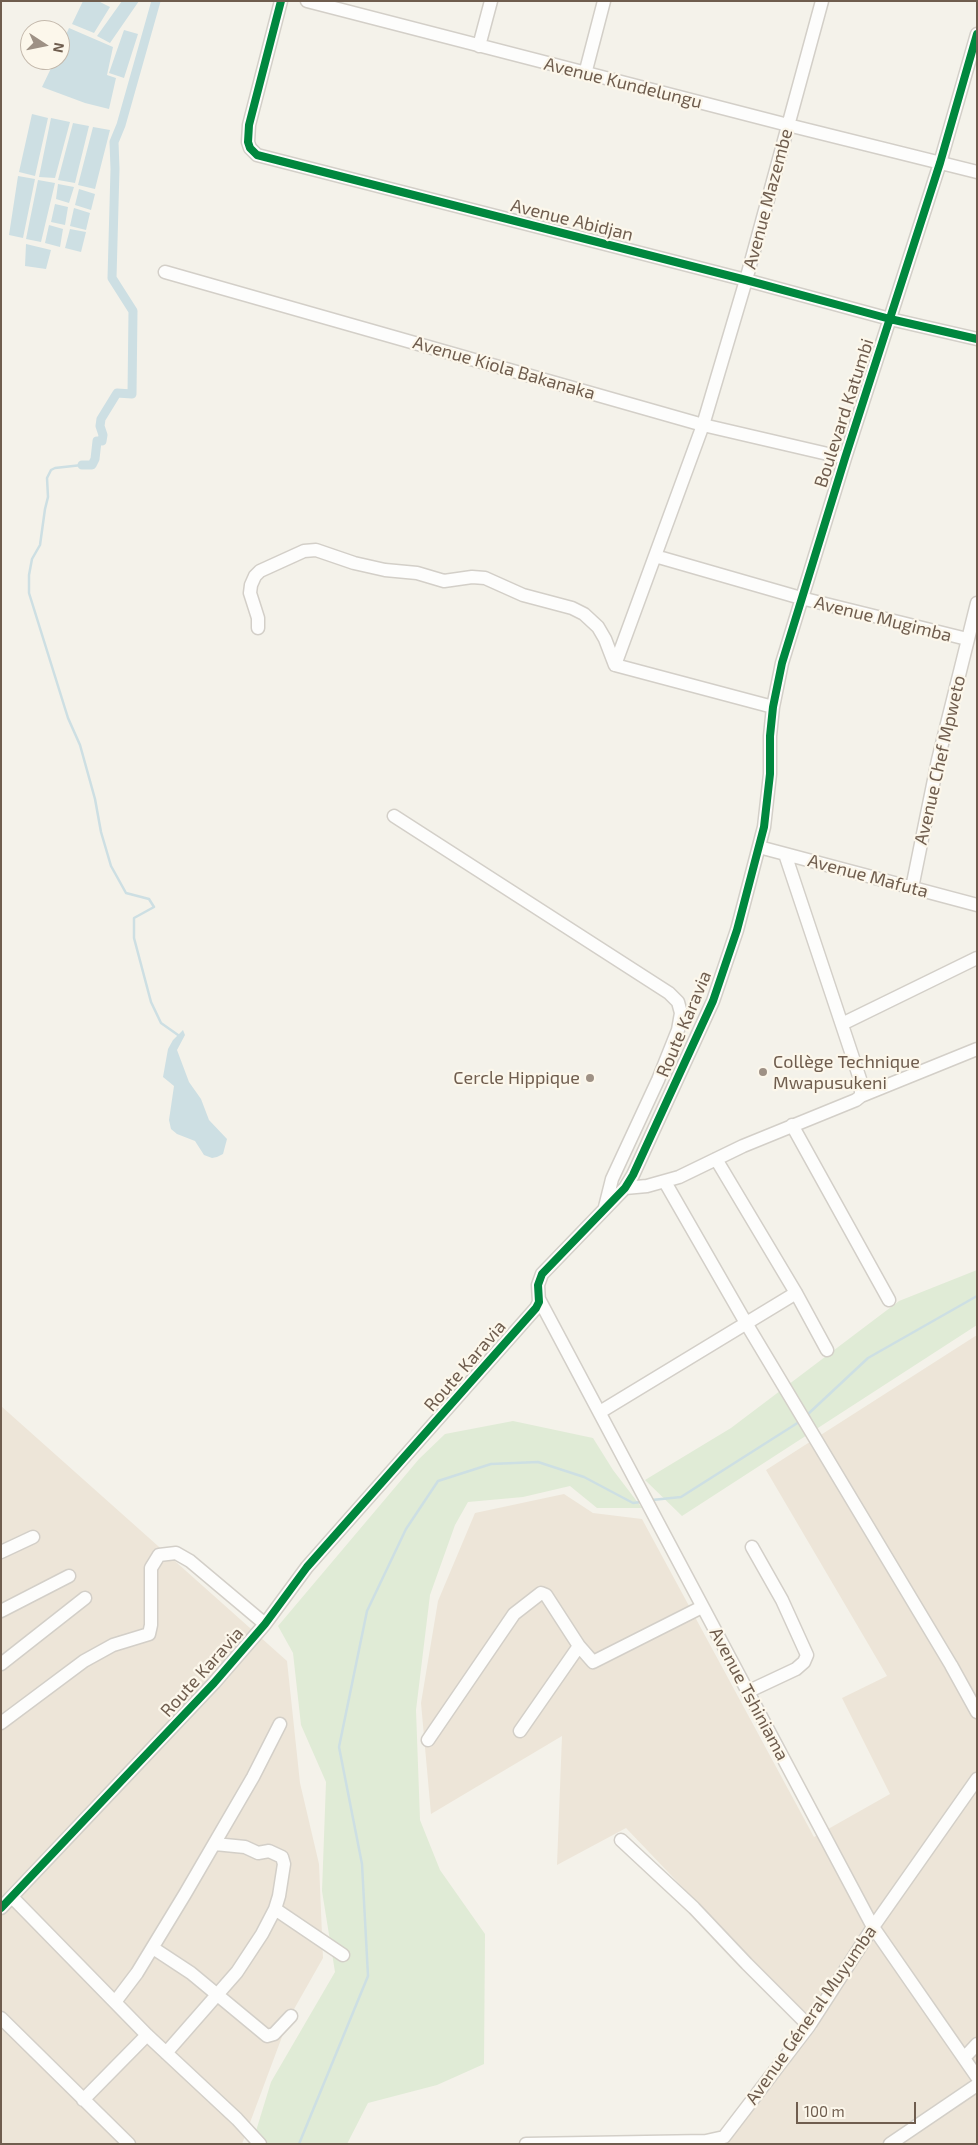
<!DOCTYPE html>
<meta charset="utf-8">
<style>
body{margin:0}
#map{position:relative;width:978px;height:2145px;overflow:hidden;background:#f4f2ea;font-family:"Exo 2",sans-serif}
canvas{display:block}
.frame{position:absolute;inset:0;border:2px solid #6f5d4e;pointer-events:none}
.north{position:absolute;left:20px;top:20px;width:50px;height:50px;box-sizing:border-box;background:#fcf7eb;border:1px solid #c4b9ac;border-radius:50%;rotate:101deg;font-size:14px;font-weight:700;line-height:20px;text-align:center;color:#6f5d4e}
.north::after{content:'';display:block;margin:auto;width:18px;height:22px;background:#9e9185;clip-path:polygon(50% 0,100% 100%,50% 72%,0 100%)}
.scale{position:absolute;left:796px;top:2102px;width:120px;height:22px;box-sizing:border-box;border:2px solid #6f5d4e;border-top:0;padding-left:6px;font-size:15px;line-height:18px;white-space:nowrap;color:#6f5d4e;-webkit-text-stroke:4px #fcf7eb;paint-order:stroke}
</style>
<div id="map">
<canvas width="978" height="2145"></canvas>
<div class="frame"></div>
<div class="north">N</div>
<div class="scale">100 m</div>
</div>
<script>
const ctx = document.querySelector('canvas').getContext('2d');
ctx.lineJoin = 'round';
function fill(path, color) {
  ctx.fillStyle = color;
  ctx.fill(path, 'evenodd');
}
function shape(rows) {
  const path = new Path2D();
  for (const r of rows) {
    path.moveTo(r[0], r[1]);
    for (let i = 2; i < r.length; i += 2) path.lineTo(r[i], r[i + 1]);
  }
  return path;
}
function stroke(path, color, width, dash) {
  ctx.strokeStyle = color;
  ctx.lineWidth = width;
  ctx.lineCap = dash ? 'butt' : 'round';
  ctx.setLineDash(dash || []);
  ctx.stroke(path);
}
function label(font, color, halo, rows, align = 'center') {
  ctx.font = font + ' "Exo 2",sans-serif';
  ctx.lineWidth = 4.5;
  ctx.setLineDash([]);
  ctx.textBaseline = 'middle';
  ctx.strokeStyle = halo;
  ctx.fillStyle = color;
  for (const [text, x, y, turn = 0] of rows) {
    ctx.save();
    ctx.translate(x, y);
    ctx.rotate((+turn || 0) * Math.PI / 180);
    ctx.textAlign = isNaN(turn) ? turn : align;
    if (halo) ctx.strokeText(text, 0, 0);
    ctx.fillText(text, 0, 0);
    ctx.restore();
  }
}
fill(shape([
 [977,1335,977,2144,727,2144,817,2028,626,1828,557,1865,562,1736,431,1814,421,1703,438,1601,475,1513,564,1494,593,1513,642,1519,814,1837,890,1794,842,1698,887,1676,766,1470],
 [1,1406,287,1661,300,1783,319,1864,323,1958,289,2018,242,2144,1,2144]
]), '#ede5d8');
fill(shape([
 [977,1270,977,1325,682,1516,645,1480,731,1428,899,1301],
 [513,1421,593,1438,613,1470,642,1508,597,1508,570,1486,523,1497,468,1502,455,1525,430,1595,416,1710,420,1820,440,1870,485,1934,484,2064,437,2085,368,2103,347,2144,252,2144,271,2082,335,1972,322,1891,326,1782,301,1725,293,1653,278,1626,419,1459,445,1434]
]), '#e0ebd6');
fill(shape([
 [83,1,98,1,110,7,94,33,72,24],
 [122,1,139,1,110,43,97,36],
 [69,28,113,47,107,75,116,78,109,109,85,103,42,87,55,60,60,60,60,48],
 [124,30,138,34,124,78,109,73],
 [32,114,48,118,35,176,19,172],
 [51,118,70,122,55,178,39,177],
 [73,123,89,126,75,183,58,180],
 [93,127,110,130,95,189,78,185],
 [18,176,35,179,23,238,9,235],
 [38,180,55,183,41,242,26,239],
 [58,184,74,187,69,203,56,199],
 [79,189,95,194,91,210,75,205],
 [55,204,68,207,65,225,51,222],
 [74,208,90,213,86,230,70,226],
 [49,225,63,229,60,247,45,243],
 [70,229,86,232,81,252,65,248],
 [26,244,51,250,46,269,25,266],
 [183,1030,185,1035,177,1050,189,1082,201,1099,209,1120,227,1139,223,1154,217,1157,212,1158,204,1155,195,1141,177,1134,171,1129,169,1120,174,1086,163,1077,168,1049,173,1040]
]), '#cddfe3');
stroke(shape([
 [82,465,55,468,51,470,47,478,48,497,45,509,40,545,32,559,29,575,29,593,68,718,80,745,95,799,101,832,111,866,126,893,149,899,154,907,134,918,134,938,151,1002,161,1023,178,1035],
 [807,1415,868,1358,977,1296],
 [652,1500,681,1497,799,1422],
 [299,2144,368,1976,362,1864,339,1747,367,1611,406,1529,438,1481,491,1464,538,1462,584,1477,633,1503,641,1502]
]), '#cddfe3', 2.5);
stroke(shape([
 [82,465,92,465,95,459,97,441,102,441,103,435,100,426,101,419,117,393,132,394,133,311,112,278,115,169,114,142,121,125,156,1]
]), '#cddfe3', 9);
const minor = shape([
 [281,1,249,125,248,142,250,148,257,155,746,280,890,319,977,339],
 [307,1,788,125,977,172],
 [479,46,491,1],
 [585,74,604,1],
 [165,272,703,425,845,458],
 [655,556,801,598,967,639],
 [258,628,258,618,250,593,251,585,255,576,260,571,304,551,316,550,354,563,385,570,417,573,444,581,472,577,485,578,523,595,572,608,584,614,598,627,605,639,615,665,773,707],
 [615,665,703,425,746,280,822,1],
 [394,816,669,993,678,1002,681,1013,678,1030,658,1080,612,1179,605,1207],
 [759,847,977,905],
 [912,888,938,760,977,603],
 [842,1024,977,958],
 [861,1096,977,1049],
 [792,1125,889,1300],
 [716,1159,796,1293,827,1350],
 [665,1182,746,1323,951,1665,977,1712],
 [625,1188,647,1186,679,1177,743,1146,856,1100,861,1096,861,1082,785,854],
 [539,1299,873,1927,977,2077],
 [600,1412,796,1293],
 [1,1552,33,1537],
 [1,1611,69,1576],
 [1,1664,85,1598],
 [747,1692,796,1669,804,1662,807,1655,782,1600,752,1547],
 [1,1723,84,1661,113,1645,149,1634,151,1625,151,1568,159,1555,176,1553,190,1561,265,1624],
 [520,1731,579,1646],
 [428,1740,514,1614,541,1593,546,1595,579,1646,593,1662,702,1607],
 [621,1840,694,1908,747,1964,809,2026],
 [12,1897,147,2035,237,2119,260,2144],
 [1,1908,214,1683,265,1624,307,1567,536,1308,539,1302,538,1285,542,1274,625,1188,633,1175,713,1001,737,930,764,827,770,774,770,736,773,707,782,663,845,458,940,163,977,34],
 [275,1909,343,1955],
 [153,1948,191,1973,267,2036,274,2034,291,2016],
 [115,2002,137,1973,185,1894,253,1777,280,1724],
 [1,2018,129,2144],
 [166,2053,237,1972,262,1934,275,1909,279,1896,284,1864,282,1857,269,1851,258,1853,245,1847,215,1844],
 [964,2058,977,2044],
 [83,2100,147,2035],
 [526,2144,706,2141,724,2137,809,2026,873,1927,977,1779],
 [890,2144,977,2085]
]);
stroke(minor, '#d3cfc8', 15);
stroke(minor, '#fdfdfc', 12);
stroke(shape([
 [281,1,249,125,248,142,250,148,257,155,746,280,890,319,977,339],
 [1,1908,214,1683,265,1624,307,1567,536,1308,539,1302,538,1285,542,1274,625,1188,633,1175,713,1001,737,930,764,827,770,774,770,736,773,707,782,663,845,458,940,163,977,34]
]), '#00873e', 8);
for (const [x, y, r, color] of [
 [763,1072,5,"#9e9185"],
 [590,1078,5,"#9e9185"]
]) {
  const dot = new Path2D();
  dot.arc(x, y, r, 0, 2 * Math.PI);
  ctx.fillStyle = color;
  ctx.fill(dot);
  stroke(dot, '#fcf7eb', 2);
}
label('18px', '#6f5d4e', '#fcf7eb', [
 ["Avenue Kundelungu",623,83,14],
 ["Avenue Mazembe",768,199,-75],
 ["Avenue Abidjan",572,220,14],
 ["Avenue Kiola Bakanaka",504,368,16],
 ["Boulevard Katumbi",844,413,-72],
 ["Avenue Mugimba",883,619,14],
 ["Avenue Chef Mpweto",940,760,-77],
 ["Avenue Mafuta",868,876,15],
 ["Route Karavia",684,1024,-67],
 ["Route Karavia",465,1366,-49],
 ["Route Karavia",202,1672,-48],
 ["Avenue Tshiniama",749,1694,62],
 ["Avenue Géneral Muyumba",811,2015,-55]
]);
label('18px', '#6f5d4e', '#fcf7eb', [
 ["Collège Technique",773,1062],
 ["Mwapusukeni",773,1083],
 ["Cercle Hippique",580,1078,"right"]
], 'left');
</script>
